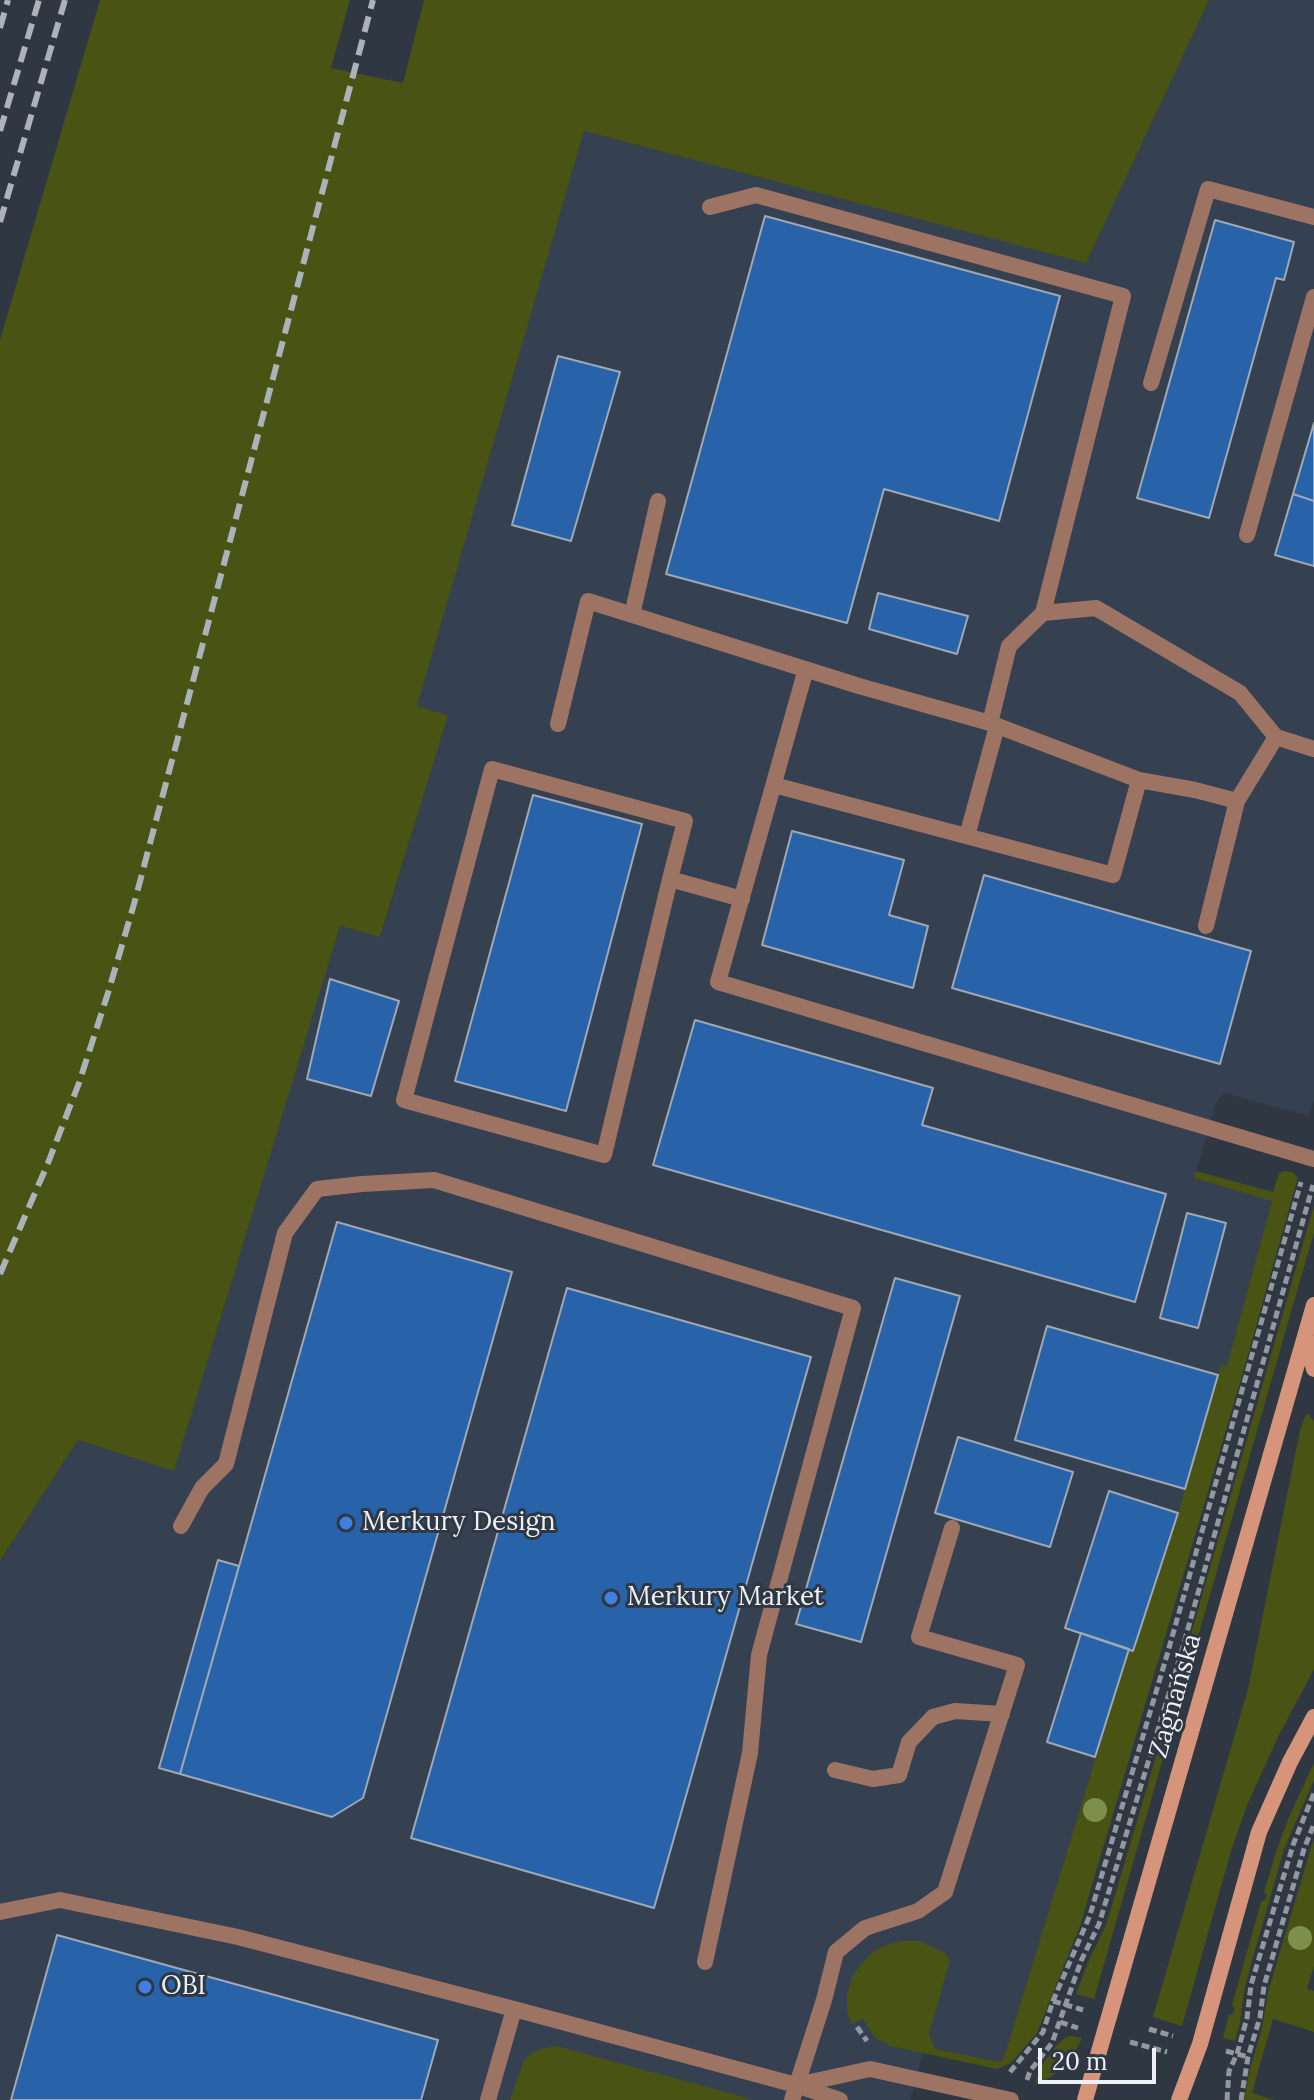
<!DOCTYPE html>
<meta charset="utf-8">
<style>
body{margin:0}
#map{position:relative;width:1314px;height:2100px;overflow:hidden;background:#2f3842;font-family:Lora,serif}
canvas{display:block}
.scale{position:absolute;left:1038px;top:2048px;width:118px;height:36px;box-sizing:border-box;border:4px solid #ecf1f8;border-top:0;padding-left:10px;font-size:24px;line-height:28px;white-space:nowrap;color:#ecf1f8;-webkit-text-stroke:6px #2f3842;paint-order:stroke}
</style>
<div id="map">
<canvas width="1314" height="2100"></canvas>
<div class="scale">20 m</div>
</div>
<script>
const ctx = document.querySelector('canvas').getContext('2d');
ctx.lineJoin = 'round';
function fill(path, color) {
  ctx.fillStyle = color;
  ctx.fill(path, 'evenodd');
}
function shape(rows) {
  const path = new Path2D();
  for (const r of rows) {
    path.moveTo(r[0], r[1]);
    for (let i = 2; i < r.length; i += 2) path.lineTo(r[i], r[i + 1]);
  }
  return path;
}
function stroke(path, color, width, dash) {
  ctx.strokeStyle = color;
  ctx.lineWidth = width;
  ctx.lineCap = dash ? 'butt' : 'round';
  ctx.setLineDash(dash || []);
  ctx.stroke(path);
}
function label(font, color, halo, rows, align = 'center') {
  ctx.font = font + ' Lora,serif';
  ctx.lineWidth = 6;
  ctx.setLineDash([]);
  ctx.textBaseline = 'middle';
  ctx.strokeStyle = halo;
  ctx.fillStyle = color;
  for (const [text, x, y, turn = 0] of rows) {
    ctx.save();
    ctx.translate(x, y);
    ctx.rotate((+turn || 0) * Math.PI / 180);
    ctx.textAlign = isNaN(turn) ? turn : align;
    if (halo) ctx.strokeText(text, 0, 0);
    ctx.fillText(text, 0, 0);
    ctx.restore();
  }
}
fill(shape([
 [1209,0,1314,0,1314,1100,1309,1116,1225,1093,1217,1100,1194,1178,1272,1200,1227,1367,1221,1365,1178,1513,1133,1651,1129,1649,1004,2057,1000,2062,935,2050,928,2035,910,2100,0,2100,0,1562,78,1440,174,1471,340,926,381,936,448,716,416,707,584,131,1086,262]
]), '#354150');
fill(shape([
 [100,0,350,0,331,68,403,83,424,0,1209,0,1086,263,584,131,417,706,448,716,380,937,340,926,174,1471,78,1440,0,1561,0,340],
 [1196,1171,1273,1192,1279,1173,1286,1171,1292,1172,1298,1177,1244,1369,1080,1926,1037,2033,1011,2063,997,2069,890,2046,875,2038,863,2019,851,2024,847,2011,847,1993,852,1977,861,1964,873,1952,888,1944,905,1941,919,1941,945,1953,950,1960,929,2034,935,2049,1000,2062,1004,2057,1129,1649,1133,1650,1178,1513,1221,1365,1227,1366,1272,1201,1194,1178],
 [1314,1205,1314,1232,1094,1999,1076,1994,1088,1962,1106,1925,1144,1798],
 [1306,1414,1308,1414,1314,1421,1314,1669,1278,1737,1248,1803,1231,1851,1182,2026,1153,2017,1248,1689,1300,1430],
 [1314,1763,1314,1780,1284,1849,1251,1964,1244,1991,1240,2023,1235,2041,1223,2038,1229,2015,1233,2014,1235,2009,1232,2005,1261,1902,1265,1900,1267,1895,1264,1892,1278,1846,1289,1817],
 [1314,1838,1314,1966,1307,1989,1314,1991,1314,2032,1273,2019,1252,2093,1274,2100,1244,2100,1249,2072,1262,2028,1268,1992],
 [1071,2036,1082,2038,1073,2056,1063,2068,1051,2077,1035,2084,1042,2065,1057,2045,1066,2037],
 [556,2046,741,2096,750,2100,510,2100,524,2060,533,2052,544,2048]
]), '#485314');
const building = shape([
 [765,216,1060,296,999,521,884,489,847,623,666,574,765,216],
 [1215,220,1294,242,1284,280,1276,278,1209,518,1137,498,1215,220],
 [558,356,620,372,571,541,512,525,558,356],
 [1314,423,1314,501,1293,494,1314,423],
 [1293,494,1314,501,1314,566,1275,555,1293,494],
 [878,593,968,616,957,654,869,629,878,593],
 [533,795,642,824,566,1111,455,1081,533,795],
 [792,831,904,860,889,915,928,926,913,988,762,945,792,831],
 [984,875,1251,951,1220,1064,952,988,984,875],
 [330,979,399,1001,371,1096,307,1079,330,979],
 [695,1020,933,1088,922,1125,1166,1194,1135,1302,653,1165,695,1020],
 [1187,1213,1226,1223,1198,1328,1160,1318,1187,1213],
 [337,1222,512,1272,363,1798,332,1817,180,1774,337,1222],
 [895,1278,960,1296,861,1642,796,1624,895,1278],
 [567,1288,811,1357,654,1908,411,1838,567,1288],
 [1047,1326,1218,1375,1185,1489,1015,1440,1047,1326],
 [958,1437,1073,1472,1050,1547,935,1513,958,1437],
 [1109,1491,1178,1513,1133,1651,1065,1628,1109,1491],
 [218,1560,239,1566,180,1774,159,1768,218,1560],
 [1081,1633,1129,1649,1095,1757,1047,1742,1081,1633],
 [57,1935,438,2040,421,2100,11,2100,57,1935]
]);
fill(building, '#2862a8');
stroke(building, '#9fa9b6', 2);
stroke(shape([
 [1053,2001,1083,2010],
 [1060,2022,1078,2028],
 [857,2027,867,2041],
 [1149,2029,1173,2036],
 [1130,2042,1167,2052],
 [1226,2051,1248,2057],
 [1010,2072,1043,2032,1053,2001,1090,1915,1167,1655,1301,1182],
 [1027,2080,1030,2071,1052,2043,1081,1961,1099,1924,1180,1657,1313,1185],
 [1227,2100,1229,2071,1237,2054,1247,2018,1251,1985,1293,1845,1314,1793],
 [1241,2100,1248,2057,1260,2017,1264,1986,1304,1849,1314,1824]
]), '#9198a0', 5, [8, 4]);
stroke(shape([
 [710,207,756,195,1123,296,1043,613],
 [1151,383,1208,189,1314,217],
 [1247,535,1314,297],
 [632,615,658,501],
 [806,669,718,982,1314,1159],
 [990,723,1009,646,1043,613,1096,608,1240,693,1276,737,1314,749],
 [558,724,588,601,859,686,990,723,1139,780,1195,790,1237,801,1276,737],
 [774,785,1113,875,1139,780],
 [967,836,997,726],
 [670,879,685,821,492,769,404,1100,604,1155,670,879,742,899],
 [1206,926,1237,801],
 [181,1526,202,1488,226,1464,285,1233,317,1189,362,1184,434,1180,853,1308,759,1655,750,1753,705,1962],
 [835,1770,873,1779,899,1775,909,1742,933,1717,955,1711,1002,1714],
 [0,1912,60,1900,238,1937,514,2009,796,2085,840,2100],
 [797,2085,870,2069,1011,2100],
 [488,2100,514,2009],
 [792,2100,824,2000,836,1952,865,1928,918,1911,945,1892,1017,1665,919,1637,952,1528]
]), '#9d7463', 16);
stroke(shape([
 [1306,1337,1314,1369],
 [1085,2100,1314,1305],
 [1179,2100,1200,2044,1259,1832,1290,1762,1314,1717]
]), '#d6957b', 16);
stroke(shape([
 [0,28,8,0],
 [0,131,39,0],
 [0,222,65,0],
 [0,1274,48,1163,79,1083,108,993,134,904,373,0]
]), '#abb2ba', 6, [16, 8]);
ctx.fillStyle = '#7e8e4b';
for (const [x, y] of [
 [1095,1810],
 [1300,1938]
]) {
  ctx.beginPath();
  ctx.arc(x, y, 12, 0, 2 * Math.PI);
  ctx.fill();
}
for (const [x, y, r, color] of [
 [346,1523,8,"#3f7fe0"],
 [611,1598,8,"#3f7fe0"],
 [145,1987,8,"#3f7fe0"]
]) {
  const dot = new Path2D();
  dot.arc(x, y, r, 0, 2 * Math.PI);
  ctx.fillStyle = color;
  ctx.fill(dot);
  stroke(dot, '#2f3842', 3);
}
label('26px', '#ecf1f8', '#2f3842', [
 ["Merkury Design",362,1523],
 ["Merkury Market",627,1598],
 ["OBI",161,1987]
], 'left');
label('26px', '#ecf1f8', '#2f3842', [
 ["Zagnańska",1176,1696,-74]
]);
</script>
